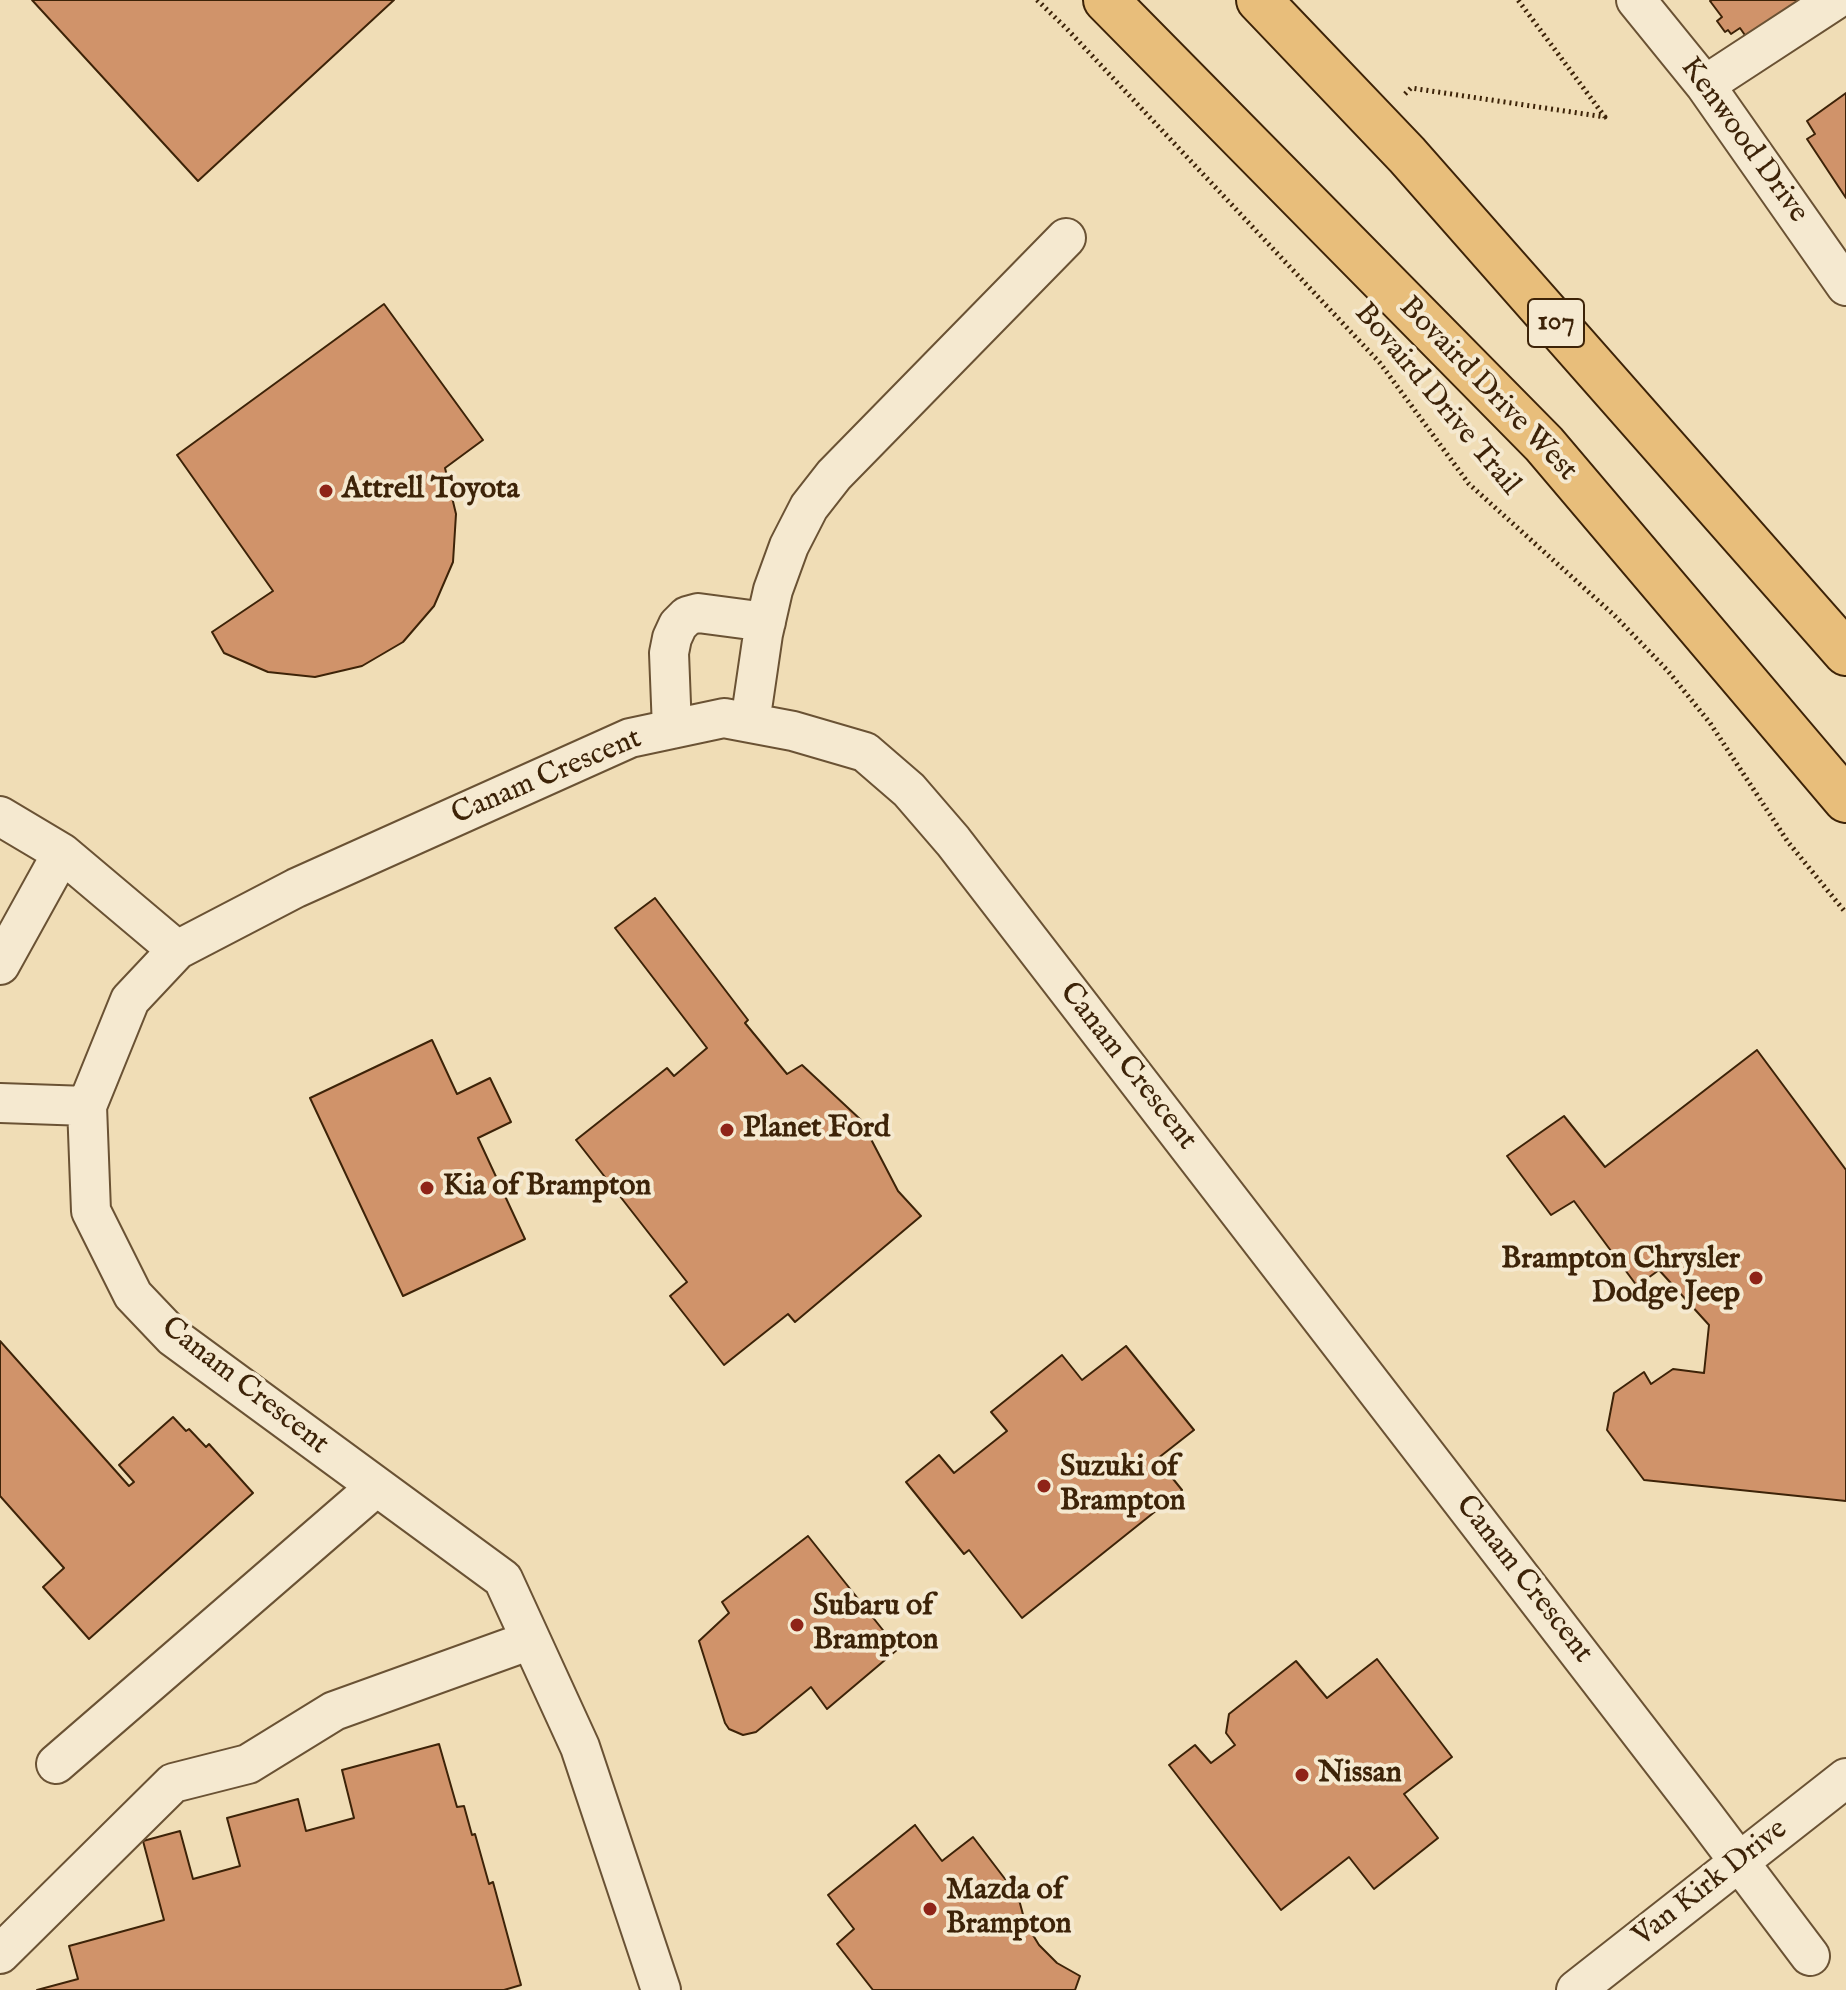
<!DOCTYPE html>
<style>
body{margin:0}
canvas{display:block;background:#f0ddb6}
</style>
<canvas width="1846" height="1990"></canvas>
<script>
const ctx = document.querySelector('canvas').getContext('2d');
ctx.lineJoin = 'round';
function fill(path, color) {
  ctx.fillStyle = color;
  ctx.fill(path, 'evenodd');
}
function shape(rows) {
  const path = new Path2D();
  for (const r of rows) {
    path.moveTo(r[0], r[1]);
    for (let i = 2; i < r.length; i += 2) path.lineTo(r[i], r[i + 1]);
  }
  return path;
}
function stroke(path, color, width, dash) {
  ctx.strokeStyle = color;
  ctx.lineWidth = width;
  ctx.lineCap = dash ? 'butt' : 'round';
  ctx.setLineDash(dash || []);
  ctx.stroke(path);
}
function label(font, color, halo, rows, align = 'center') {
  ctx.font = font + ' "IM FELL English",serif';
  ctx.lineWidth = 8;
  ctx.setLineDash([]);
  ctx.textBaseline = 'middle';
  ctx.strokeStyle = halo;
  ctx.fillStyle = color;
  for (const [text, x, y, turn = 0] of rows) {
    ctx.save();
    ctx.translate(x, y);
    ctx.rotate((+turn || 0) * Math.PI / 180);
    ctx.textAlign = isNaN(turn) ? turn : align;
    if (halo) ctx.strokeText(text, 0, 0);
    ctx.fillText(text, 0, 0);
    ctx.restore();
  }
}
const building = shape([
 [32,0,394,0,198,181,32,0],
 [1712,0,1803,0,1749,41,1740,28,1731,34,1728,30,1725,32,1717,21,1722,17,1710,1,1712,0],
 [1846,93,1846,198,1807,139,1815,134,1807,121,1846,93],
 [384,304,483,440,445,468,456,514,453,562,434,606,403,642,362,666,315,677,268,672,224,653,212,632,273,591,177,455,384,304],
 [655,898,748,1020,745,1023,787,1074,802,1065,861,1120,898,1191,921,1216,795,1322,788,1314,724,1365,670,1296,687,1282,576,1140,667,1068,674,1076,707,1048,615,928,655,898],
 [432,1040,457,1094,490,1078,511,1122,478,1138,525,1239,403,1296,310,1098,432,1040],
 [1757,1050,1846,1170,1846,1501,1644,1480,1607,1430,1614,1393,1644,1372,1651,1384,1673,1369,1704,1373,1709,1325,1659,1270,1637,1286,1574,1201,1551,1215,1507,1156,1564,1116,1605,1167,1757,1050],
 [0,1341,129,1486,134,1482,119,1465,173,1417,186,1431,189,1429,206,1447,209,1444,253,1493,89,1639,43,1587,64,1568,0,1496,0,1341],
 [1126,1346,1194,1430,1157,1459,1182,1490,1022,1618,969,1550,964,1554,906,1482,939,1455,954,1473,1007,1431,991,1412,1062,1355,1082,1380,1126,1346],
 [808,1536,898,1649,827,1709,811,1687,756,1732,743,1735,729,1729,725,1723,699,1641,729,1613,722,1602,808,1536],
 [1377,1659,1452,1757,1404,1794,1438,1838,1374,1889,1349,1857,1281,1910,1169,1765,1195,1745,1211,1763,1235,1745,1226,1733,1229,1714,1296,1661,1327,1698,1377,1659],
 [439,1744,457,1807,464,1806,472,1835,475,1834,489,1884,493,1882,521,1985,504,1990,37,1990,78,1979,69,1946,164,1920,143,1841,180,1831,193,1879,240,1866,227,1818,298,1799,306,1831,354,1818,342,1770,439,1744],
 [915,1825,942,1861,973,1837,1018,1896,1025,1922,1039,1945,1057,1963,1080,1976,1075,1990,873,1990,837,1944,854,1929,828,1895,915,1825]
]);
fill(building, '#d0936a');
stroke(building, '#3d2308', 2);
const minor = shape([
 [1636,0,1705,85,1846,286],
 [1705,85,1835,0],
 [750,723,763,634,773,590,789,546,809,507,834,475,1066,238],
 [672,729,669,653,672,638,678,625,687,616,698,613,766,622],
 [0,816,62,853],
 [0,965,62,853,177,950],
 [0,1103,87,1106],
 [56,1764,376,1487],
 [0,1954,173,1783,248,1764,334,1711,531,1640],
 [661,1990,580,1747,503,1579,173,1337,133,1295,91,1211,87,1106,130,1000,177,950,296,888,630,738,724,718,793,731,865,752,909,790,953,841,1703,1814,1810,1956],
 [1576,1990,1846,1778]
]);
const major = shape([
 [1106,0,1544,444,1846,800],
 [1259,0,1407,155,1846,653]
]);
stroke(minor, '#6a5234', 42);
stroke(major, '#3d2308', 48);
stroke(shape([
 [1037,0,1067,29,1380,363,1469,484,1614,615,1668,671,1710,723,1788,842,1846,913],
 [1405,94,1411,88,1605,117,1518,0]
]), '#3d2308', 5, [2, 4]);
stroke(minor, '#f5e9d0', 38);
stroke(major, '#e8be7b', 44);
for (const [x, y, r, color] of [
 [326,491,8,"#8f2418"],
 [727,1130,8,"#8f2418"],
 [427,1188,8,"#8f2418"],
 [1756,1278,8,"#8f2418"],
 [1044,1486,8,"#8f2418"],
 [797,1625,8,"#8f2418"],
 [1302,1775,8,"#8f2418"],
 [930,1909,8,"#8f2418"]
]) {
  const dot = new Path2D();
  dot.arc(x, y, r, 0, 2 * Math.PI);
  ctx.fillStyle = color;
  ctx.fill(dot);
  stroke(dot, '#f5e9d0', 3);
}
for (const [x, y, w] of [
 [1556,323,56]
]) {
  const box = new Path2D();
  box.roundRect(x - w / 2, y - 24, w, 48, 6);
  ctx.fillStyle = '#f5e9d0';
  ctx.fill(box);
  stroke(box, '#3d2308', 2);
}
label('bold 28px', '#3d2308', null, [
 ["107",1556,323]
]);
label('30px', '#3d2308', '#f5e9d0', [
 ["Kenwood Drive",1743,141,54],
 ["Bovaird Drive West",1487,390,46],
 ["Bovaird Drive Trail",1436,400,50],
 ["Canam Crescent",547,778,-23],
 ["Canam Crescent",1127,1067,52],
 ["Canam Crescent",244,1387,38],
 ["Canam Crescent",1523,1580,52],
 ["Van Kirk Drive",1711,1884,-38]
]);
label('bold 30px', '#3d2308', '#f5e9d0', [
 ["Attrell Toyota",342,491],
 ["Planet Ford",743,1130],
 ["Kia of Brampton",443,1188],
 ["Brampton Chrysler",1740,1261,"right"],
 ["Dodge Jeep",1740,1295,"right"],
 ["Suzuki of",1060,1469],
 ["Brampton",1060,1503],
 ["Subaru of",813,1608],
 ["Brampton",813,1642],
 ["Nissan",1318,1775],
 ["Mazda of",946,1892],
 ["Brampton",946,1926]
], 'left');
</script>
